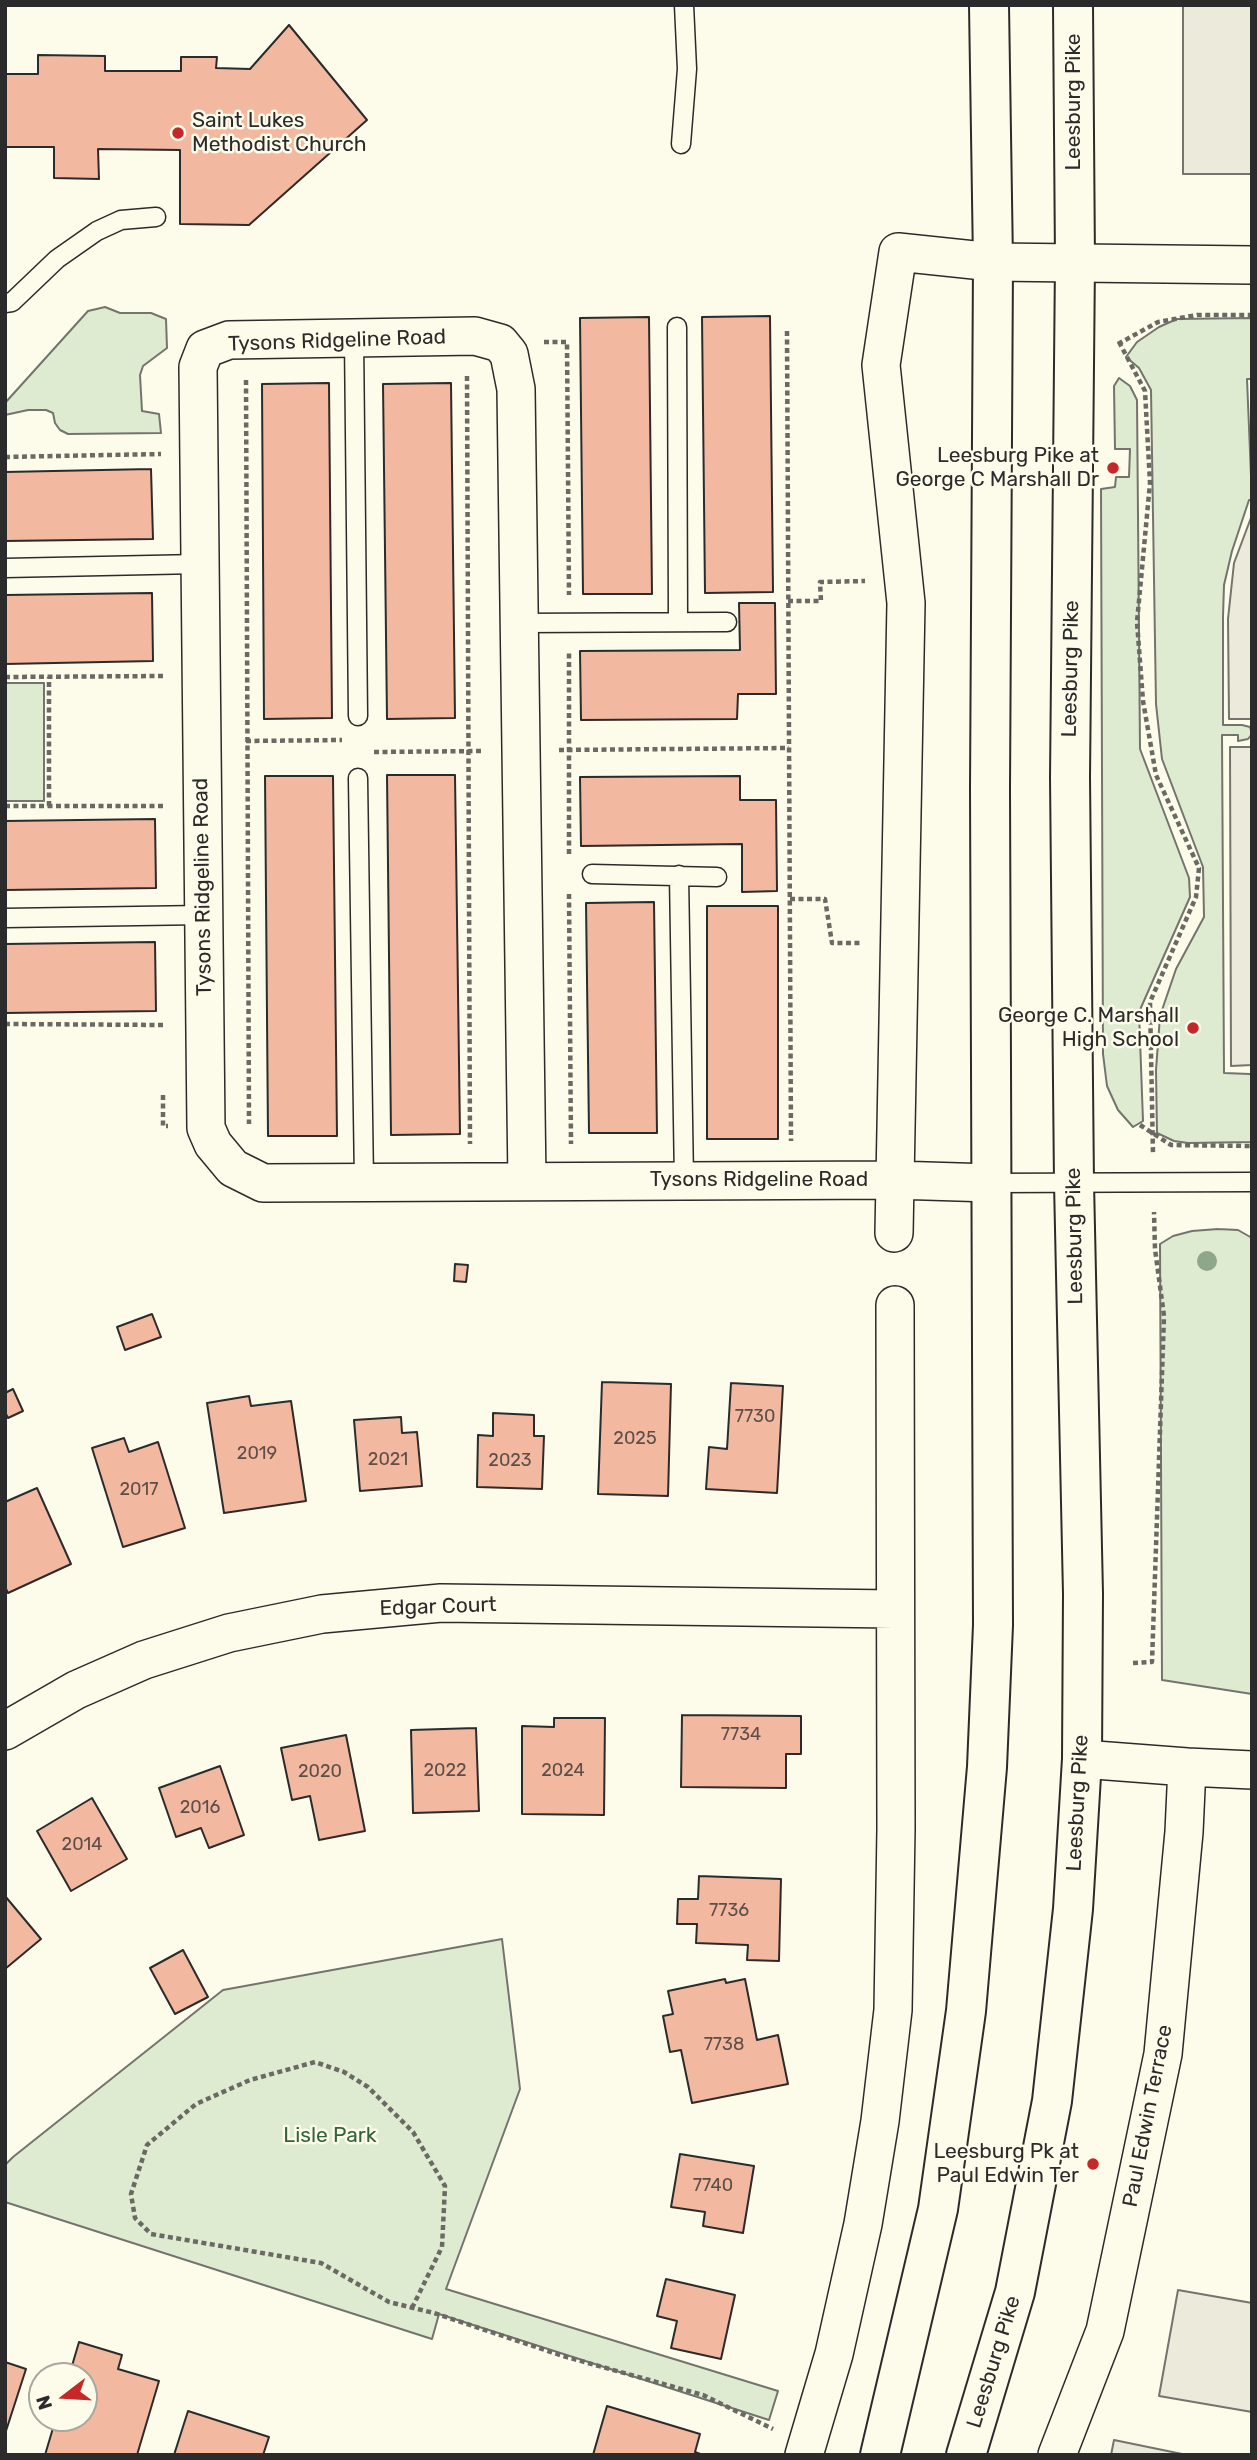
<!DOCTYPE html>
<style>
body{margin:0}
#map{position:relative;width:1257px;height:2460px;overflow:hidden;background:#fdfbea;font-family:Rubik,sans-serif}
canvas{display:block}
.frame{position:absolute;inset:0;border:7px solid #2b2b2b;pointer-events:none}
.north{position:absolute;left:28px;top:2362px;width:70px;height:70px;box-sizing:border-box;background:#fdfbea;border:2px solid #a9a89e;border-radius:50%;rotate:253deg;font-size:19px;font-weight:700;line-height:28px;text-align:center;color:#2b2b2b}
.north::after{content:'';display:block;margin:auto;width:24px;height:32px;background:#c62828;clip-path:polygon(50% 0,100% 100%,50% 72%,0 100%)}
</style>
<div id="map">
<canvas width="1257" height="2460"></canvas>
<div class="frame"></div>
<div class="north">N</div>
</div>
<script>
const ctx = document.querySelector('canvas').getContext('2d');
ctx.lineJoin = 'round';
function fill(path, color) {
  ctx.fillStyle = color;
  ctx.fill(path, 'evenodd');
}
function shape(rows) {
  const path = new Path2D();
  for (const r of rows) {
    path.moveTo(r[0], r[1]);
    for (let i = 2; i < r.length; i += 2) path.lineTo(r[i], r[i + 1]);
  }
  return path;
}
function stroke(path, color, width, dash) {
  ctx.strokeStyle = color;
  ctx.lineWidth = width;
  ctx.lineCap = dash ? 'butt' : 'round';
  ctx.setLineDash(dash || []);
  ctx.stroke(path);
}
function label(font, color, halo, rows, align = 'center') {
  ctx.font = font + ' Rubik,sans-serif';
  ctx.lineWidth = 5;
  ctx.setLineDash([]);
  ctx.textBaseline = 'middle';
  ctx.strokeStyle = halo;
  ctx.fillStyle = color;
  for (const [text, x, y, turn = 0] of rows) {
    ctx.save();
    ctx.translate(x, y);
    ctx.rotate((+turn || 0) * Math.PI / 180);
    ctx.textAlign = isNaN(turn) ? turn : align;
    if (halo) ctx.strokeText(text, 0, 0);
    ctx.fillText(text, 0, 0);
    ctx.restore();
  }
}
const green = shape([
 [105,307,120,313,151,313,166,319,167,348,143,366,140,375,142,411,159,414,161,433,68,434,60,430,55,423,53,413,46,410,28,410,5,415,5,403,88,311,105,307],
 [1252,318,1252,379,1247,379,1252,500,1249,500,1232,551,1224,585,1223,616,1223,725,1242,725,1250,727,1252,734,1248,739,1238,741,1238,735,1222,735,1224,1073,1250,1074,1252,1077,1252,1142,1188,1143,1174,1141,1157,1133,1156,1070,1160,1016,1176,969,1204,917,1203,867,1162,759,1156,704,1151,390,1139,368,1126,357,1137,342,1159,327,1177,319,1252,318],
 [1119,378,1130,386,1137,400,1140,749,1189,878,1190,897,1139,1012,1143,1121,1133,1127,1118,1110,1107,1086,1103,1054,1101,489,1115,487,1116,477,1129,477,1130,449,1115,449,1114,386,1119,378],
 [5,683,44,683,44,801,5,801,5,683],
 [1218,1229,1238,1230,1252,1238,1252,1694,1162,1680,1160,1244,1173,1236,1192,1231,1218,1229],
 [502,1939,520,2089,446,2289,778,2391,769,2420,439,2314,432,2339,5,2202,5,2165,13,2157,223,1990,502,1939]
]);
fill(green, '#deebd1');
stroke(green, '#74746e', 2);
const parking = shape([
 [1183,5,1252,5,1252,174,1183,174,1183,5],
 [1252,515,1252,719,1229,719,1228,619,1234,563,1252,515],
 [1230,747,1252,747,1252,1065,1231,1066,1230,747],
 [1178,2290,1252,2303,1252,2412,1159,2396,1178,2290],
 [1114,2440,1187,2455,1111,2455,1114,2440]
]);
fill(parking, '#eceadb');
stroke(parking, '#74746e', 2);
const building = shape([
 [289,25,367,120,249,225,180,224,180,150,98,149,99,179,54,178,54,147,5,147,5,74,38,74,38,55,105,56,105,71,181,71,181,57,217,57,216,68,250,69,289,25],
 [770,316,773,592,705,593,702,317,770,316],
 [649,317,652,594,583,594,580,318,649,317],
 [329,383,332,718,264,719,262,384,329,383],
 [451,383,455,718,387,719,383,384,451,383],
 [151,469,153,539,5,541,5,472,151,469],
 [152,593,153,661,5,664,5,595,152,593],
 [739,603,775,603,776,694,738,694,737,719,581,720,580,651,740,650,739,603],
 [387,775,455,775,460,1134,391,1135,387,775],
 [265,776,333,776,337,1136,268,1136,265,776],
 [740,776,740,800,776,800,777,891,742,892,742,844,581,846,580,777,740,776],
 [155,819,156,888,5,890,5,821,155,819],
 [654,902,657,1133,589,1133,586,903,654,902],
 [707,906,778,906,778,1139,707,1139,707,906],
 [155,942,156,1011,5,1013,5,944,155,942],
 [455,1264,468,1265,466,1282,454,1281,455,1264],
 [152,1314,161,1337,125,1350,117,1327,152,1314],
 [602,1382,671,1384,668,1496,598,1494,602,1382],
 [731,1383,783,1386,777,1493,706,1489,709,1447,727,1449,731,1383],
 [13,1389,23,1411,8,1418,5,1412,5,1393,13,1389],
 [249,1396,251,1406,291,1401,306,1501,224,1513,207,1403,249,1396],
 [493,1413,534,1415,534,1436,544,1436,542,1489,477,1487,478,1435,493,1436,493,1413],
 [401,1417,402,1433,417,1432,422,1486,360,1491,354,1420,401,1417],
 [124,1438,129,1452,158,1442,185,1528,123,1547,92,1448,124,1438],
 [37,1488,71,1564,8,1593,5,1587,5,1502,37,1488],
 [682,1715,801,1716,801,1754,786,1754,786,1788,681,1787,682,1715],
 [554,1718,605,1718,604,1815,522,1814,522,1726,554,1727,554,1718],
 [476,1728,479,1811,413,1813,411,1730,476,1728],
 [346,1735,365,1831,319,1840,310,1796,292,1800,281,1748,346,1735],
 [220,1766,244,1835,209,1848,201,1828,176,1837,159,1788,220,1766],
 [92,1798,127,1859,71,1891,37,1831,92,1798],
 [699,1876,781,1879,779,1961,747,1960,748,1945,696,1943,697,1924,677,1924,678,1899,698,1899,699,1876],
 [5,1896,41,1939,5,1969,5,1896],
 [183,1950,208,1997,175,2014,150,1968,183,1950],
 [725,1979,726,1983,745,1979,757,2040,778,2035,788,2084,692,2103,681,2050,670,2052,663,2016,673,2014,668,1991,725,1979],
 [680,2154,754,2166,743,2233,703,2226,705,2212,671,2207,680,2154],
 [666,2279,735,2295,721,2359,671,2348,677,2321,657,2316,666,2279],
 [79,2342,122,2355,118,2369,159,2381,137,2455,45,2455,56,2418,84,2418,84,2376,69,2376,79,2342],
 [5,2362,26,2369,5,2434,5,2362],
 [607,2406,700,2434,695,2452,703,2455,593,2455,607,2406],
 [188,2411,269,2437,263,2455,174,2455,188,2411]
]);
fill(building, '#f2b8a0');
stroke(building, '#2b2b2b', 2);
const service = shape([
 [681,144,687,69,684,5],
 [5,303,12,302,57,259,97,231,121,220,156,217],
 [677,327,678,622],
 [354,338,358,716],
 [5,568,199,564],
 [520,623,727,622],
 [358,778,364,1182],
 [592,874,717,877],
 [679,875,684,1181],
 [5,918,203,915],
 [991,1183,1252,1182]
]);
const minor = shape([
 [527,1181,516,389,509,354,500,343,475,336,229,340,205,349,198,367,206,1128,213,1144,233,1168,263,1183,684,1181,894,1180,991,1183],
 [894,1233,906,603,881,365,898,252,993,262,1252,265],
 [5,1731,76,1690,144,1660,229,1633,322,1614,441,1603,894,1609],
 [1082,1759,1187,1767],
 [804,2455,834,2354,863,2224,880,2121,893,2010,896,1829,895,1305],
 [1057,2455,1105,2331,1163,2054,1184,1832,1187,1767,1252,1770]
]);
const primary = shape([
 [880,2455,938,2209,966,2011,987,1767,993,1625,990,788,993,262,989,5],
 [966,2455,1015,2292,1052,2101,1073,1909,1082,1759,1083,1594,1074,1183,1070,777,1075,262,1073,5]
]);
stroke(service, '#2b2b2b', 21);
stroke(minor, '#2b2b2b', 40);
stroke(primary, '#2b2b2b', 42);
stroke(shape([
 [787,331,791,1141],
 [544,342,567,342,569,595],
 [1119,342,1145,391,1150,483,1137,622,1143,701,1156,775,1199,868,1196,897,1150,1002,1153,1154],
 [1118,344,1158,322,1197,315,1252,315],
 [467,376,470,1144],
 [246,380,249,1124],
 [5,457,161,454],
 [788,601,821,601,820,582,865,581],
 [5,677,164,676],
 [246,741,342,740],
 [559,750,789,748],
 [374,752,484,751],
 [5,806,165,806],
 [49,806,49,677],
 [569,854,569,652],
 [569,894,571,1144],
 [790,899,825,899,832,943,862,943],
 [5,1024,164,1025],
 [163,1095,163,1126,168,1126],
 [1140,1125,1171,1145,1252,1146],
 [1133,1663,1152,1662,1164,1316,1155,1249,1154,1212],
 [412,2308,442,2247,445,2186,413,2132,368,2087,344,2072,315,2062,250,2080,196,2104,147,2145,131,2194,135,2218,151,2234,321,2263,389,2302,434,2313,563,2356,703,2395,773,2429]
]), '#6a6964', 4.5, [5, 3.5]);
stroke(service, '#fdfbea', 18);
stroke(minor, '#fdfbea', 37);
stroke(primary, '#fdfbea', 38);
ctx.fillStyle = '#8ea78a';
for (const [x, y] of [
 [1207,1261]
]) {
  ctx.beginPath();
  ctx.arc(x, y, 10, 0, 2 * Math.PI);
  ctx.fill();
}
for (const [x, y, r, color] of [
 [178,133,7,"#c62828"],
 [1113,468,7,"#c62828"],
 [1193,1028,7,"#c62828"],
 [1093,2164,7,"#c62828"]
]) {
  const dot = new Path2D();
  dot.arc(x, y, r, 0, 2 * Math.PI);
  ctx.fillStyle = color;
  ctx.fill(dot);
  stroke(dot, '#fdfbea', 2.5);
}
label('18px', '#5d4e48', null, [
 ["7730",755,1417],
 ["2025",635,1439],
 ["2019",257,1454],
 ["2021",388,1460],
 ["2023",510,1461],
 ["2017",139,1490],
 ["7734",741,1735],
 ["2022",445,1771],
 ["2024",563,1771],
 ["2020",320,1772],
 ["2016",200,1808],
 ["2014",82,1845],
 ["7736",729,1911],
 ["7738",724,2045],
 ["7740",713,2186]
]);
label('21px', '#2b2b2b', '#fdfbea', [
 ["Leesburg Pike",1074,102,-90],
 ["Tysons Ridgeline Road",337,341,-2],
 ["Leesburg Pike",1071,669,-89],
 ["Tysons Ridgeline Road",203,887,-91],
 ["Tysons Ridgeline Road",759,1180],
 ["Leesburg Pike",1075,1236,-91],
 ["Edgar Court",438,1607,-2],
 ["Leesburg Pike",1078,1803,-87],
 ["Paul Edwin Terrace",1148,2116,-79],
 ["Leesburg Pike",994,2362,-73]
]);
label('21px', '#2b2b2b', '#fdfbea', [
 ["Saint Lukes",192,121,"left"],
 ["Methodist Church",192,145,"left"],
 ["Leesburg Pike at",1099,456],
 ["George C Marshall Dr",1099,480],
 ["George C. Marshall",1179,1016],
 ["High School",1179,1040],
 ["Leesburg Pk at",1079,2152],
 ["Paul Edwin Ter",1079,2176]
], 'right');
label('21px', '#34623c', '#fdfbea', [
 ["Lisle Park",330,2136]
]);
</script>
